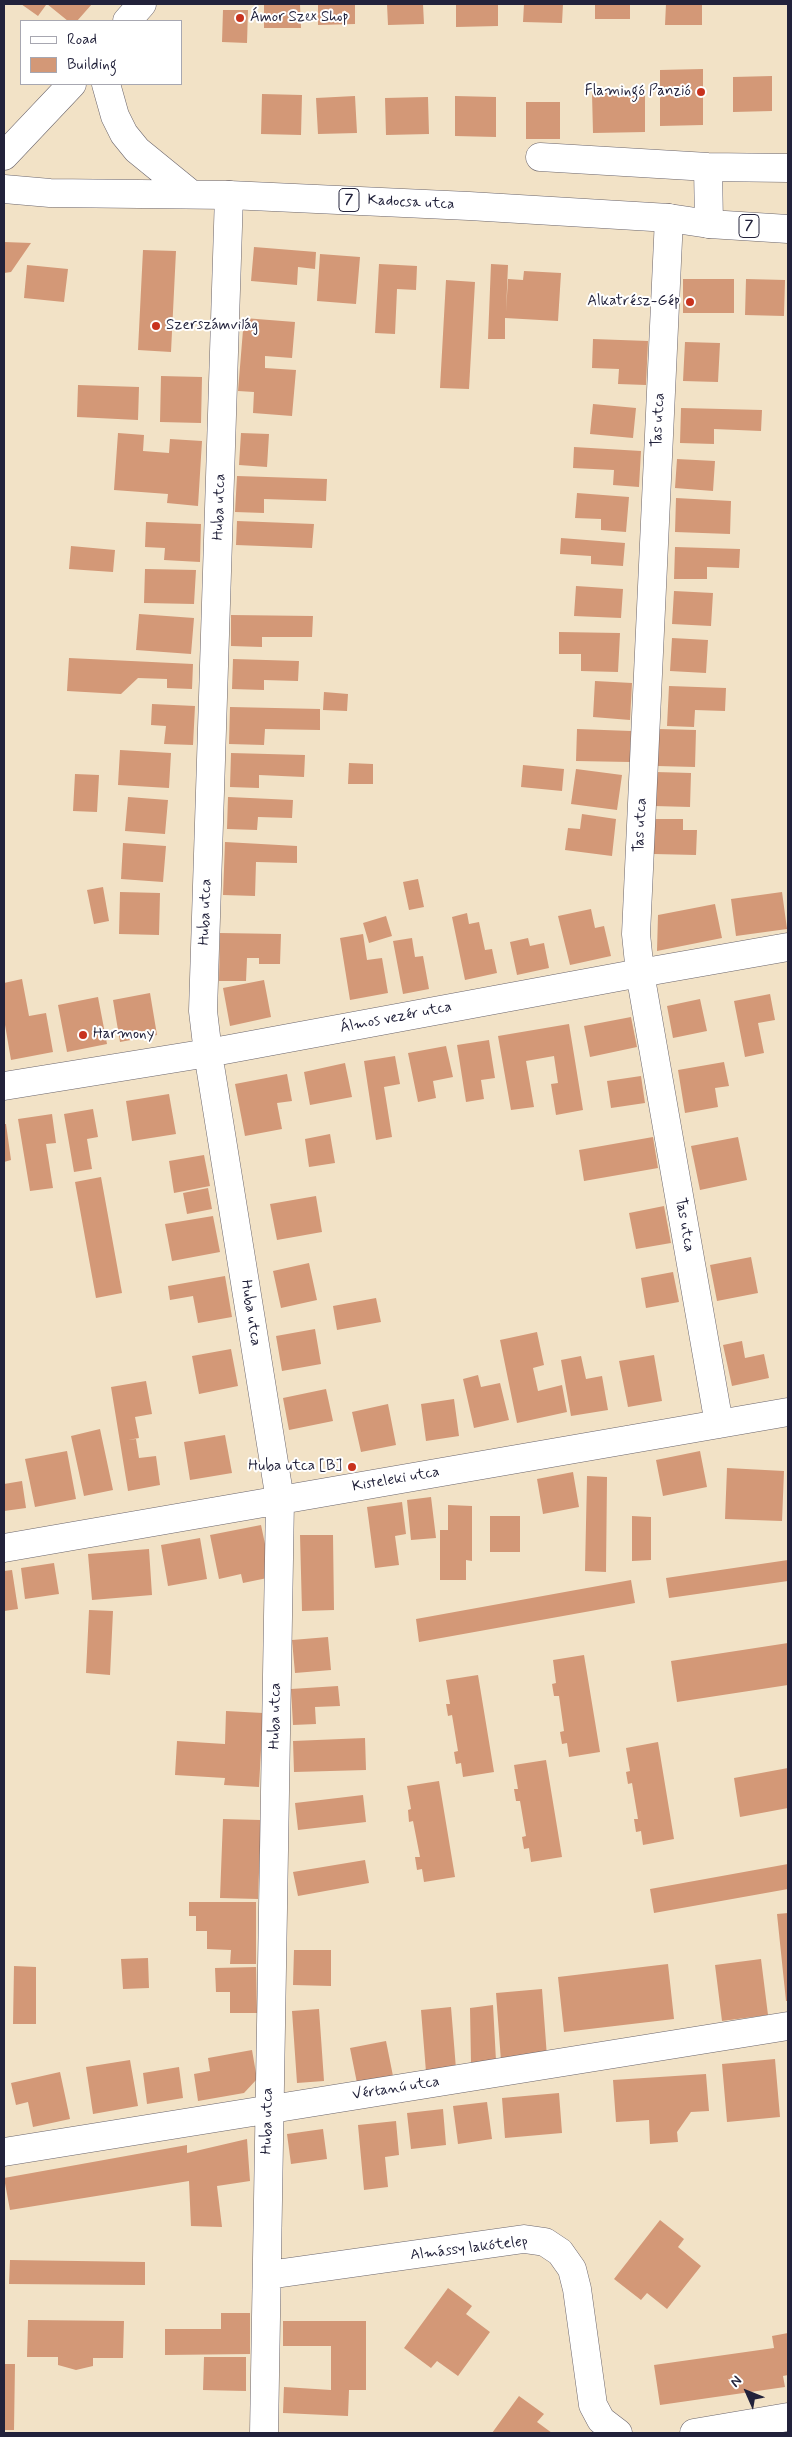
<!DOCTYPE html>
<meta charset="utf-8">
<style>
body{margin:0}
#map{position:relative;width:792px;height:2437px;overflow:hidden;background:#f2e2c6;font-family:Mynerve,sans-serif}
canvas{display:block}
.frame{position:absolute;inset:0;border:5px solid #22223b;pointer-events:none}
.legend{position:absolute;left:20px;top:20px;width:162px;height:65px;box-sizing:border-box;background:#fff;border:1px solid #a7a7b1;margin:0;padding:6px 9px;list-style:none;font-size:15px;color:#22223b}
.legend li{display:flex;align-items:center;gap:10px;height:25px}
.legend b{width:25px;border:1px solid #a7a7b1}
.north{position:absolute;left:722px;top:2367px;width:50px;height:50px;-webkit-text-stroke:4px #fff;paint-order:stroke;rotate:314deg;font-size:14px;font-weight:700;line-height:20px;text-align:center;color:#22223b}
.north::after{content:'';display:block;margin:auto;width:18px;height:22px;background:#22223b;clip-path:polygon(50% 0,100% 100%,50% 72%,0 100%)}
</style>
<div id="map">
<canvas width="792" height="2437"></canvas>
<div class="frame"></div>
<ul class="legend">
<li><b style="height:6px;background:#fff"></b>Road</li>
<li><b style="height:14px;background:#d39877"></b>Building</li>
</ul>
<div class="north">N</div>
</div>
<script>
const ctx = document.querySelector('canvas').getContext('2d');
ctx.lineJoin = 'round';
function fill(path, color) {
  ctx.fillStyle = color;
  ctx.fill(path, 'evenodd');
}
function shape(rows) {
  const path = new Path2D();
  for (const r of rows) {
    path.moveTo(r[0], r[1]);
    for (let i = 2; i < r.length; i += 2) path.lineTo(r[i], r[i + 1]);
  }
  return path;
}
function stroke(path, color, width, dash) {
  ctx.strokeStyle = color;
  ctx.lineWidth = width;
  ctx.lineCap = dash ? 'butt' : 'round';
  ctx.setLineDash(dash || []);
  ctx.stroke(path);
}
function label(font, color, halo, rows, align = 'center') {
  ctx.font = font + ' Mynerve,sans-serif';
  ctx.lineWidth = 4;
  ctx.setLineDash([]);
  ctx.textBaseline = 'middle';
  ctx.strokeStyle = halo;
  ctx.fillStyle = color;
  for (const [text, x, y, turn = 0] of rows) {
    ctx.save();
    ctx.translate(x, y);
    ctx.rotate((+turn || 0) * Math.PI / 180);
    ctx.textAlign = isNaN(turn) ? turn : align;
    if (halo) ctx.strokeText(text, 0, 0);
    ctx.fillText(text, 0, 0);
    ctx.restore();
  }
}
fill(shape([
 [21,4,45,4,46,5,38,16],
 [47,4,92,4,77,21,68,21],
 [264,4,300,4,301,28,264,28],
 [318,4,355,4,355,24,318,25],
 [387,4,423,4,424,24,388,25],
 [456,4,498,4,498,26,456,27],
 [524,4,563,4,562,23,523,22],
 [595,4,630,4,630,19,595,19],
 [666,4,702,4,702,25,665,25],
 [223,10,248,10,247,43,222,42],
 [703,69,703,125,660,126,660,70],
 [772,76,772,111,733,112,733,77],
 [645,92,645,132,593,133,592,93],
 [262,94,302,95,301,135,261,134],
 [355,96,357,133,318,134,316,98],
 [455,96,496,97,496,137,455,136],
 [428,97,429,134,386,135,385,98],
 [526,102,560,102,560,139,526,139],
 [4,242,31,243,11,272,4,273],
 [254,247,316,252,315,269,298,267,297,285,251,281],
 [143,250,176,251,171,352,138,350],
 [320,254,360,257,356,304,317,301],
 [379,264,417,266,416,290,397,289,395,334,375,333],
 [491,264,508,265,506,312,508,279,523,280,524,271,561,273,558,321,505,318,505,339,488,339],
 [27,265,68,269,64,302,24,298],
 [683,279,734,279,734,313,683,313],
 [746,279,785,280,784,316,745,315],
 [446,280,475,282,469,389,440,388],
 [244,318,295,322,292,358,265,356,265,368,296,370,292,416,253,413,254,392,238,391],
 [593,339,648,341,646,385,618,384,619,369,592,368],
 [685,342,720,343,718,382,683,381],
 [161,376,202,377,201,423,160,422],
 [78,385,139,387,138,420,77,417],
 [593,404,636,408,633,438,590,434],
 [681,408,762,410,761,431,714,429,714,444,680,443],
 [118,433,144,435,143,451,169,453,170,439,202,441,198,506,167,503,168,494,114,490],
 [241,433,269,434,267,467,239,465],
 [574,447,641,451,639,487,613,485,614,470,573,468],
 [677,459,715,461,713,491,675,488],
 [237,476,327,479,326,501,264,499,264,513,235,512],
 [577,493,629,497,626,532,601,530,601,519,575,518],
 [676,498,731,501,730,534,675,532],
 [237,521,314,524,312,548,236,545],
 [146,522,201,524,200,562,164,560,165,548,145,547],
 [561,538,625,543,623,566,591,564,591,556,560,554],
 [71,546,115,550,113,572,69,569],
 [675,547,740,549,739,568,707,567,707,579,674,579],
 [145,569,196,570,194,604,144,603],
 [576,586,623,589,621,618,574,616],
 [674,591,713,593,711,626,672,624],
 [139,614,194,618,191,654,136,650],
 [231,615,313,616,312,637,262,637,262,647,231,646],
 [559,632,620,633,618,672,581,671,581,654,559,654],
 [672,638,708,640,706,673,670,671],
 [69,658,193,664,192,689,167,688,167,679,138,678,121,694,67,691],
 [233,659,299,661,298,681,264,680,264,690,232,689],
 [595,681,632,683,630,720,593,717],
 [669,686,726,688,725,711,695,710,694,727,667,726],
 [324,692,348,694,347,711,323,710],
 [152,704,195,706,193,745,164,744,166,726,151,725],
 [230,707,320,709,320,730,265,729,264,745,229,744],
 [577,729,631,731,630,762,576,761],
 [658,729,696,730,695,767,657,766],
 [120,750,171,753,169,788,118,785],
 [231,753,305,755,304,777,259,775,259,788,230,787],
 [349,763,373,764,373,784,348,784],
 [523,765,564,769,562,791,521,787],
 [576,769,622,775,617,810,571,804],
 [656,772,691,773,690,807,654,806],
 [75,774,99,775,97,812,73,811],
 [128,797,168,800,165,834,125,831],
 [228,797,293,800,292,818,258,817,257,830,227,829],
 [582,814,616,819,612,856,565,850,568,828,580,829],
 [654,819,683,819,683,830,697,830,696,855,654,854],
 [225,842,297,846,297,863,256,862,255,896,223,895],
 [123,843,166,846,163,882,121,879],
 [418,879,424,907,409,910,403,882],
 [103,887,109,921,94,924,87,890],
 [120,892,160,893,159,935,119,934],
 [782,892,787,929,736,936,731,899],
 [715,904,722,938,657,951,658,915],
 [591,909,595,928,604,926,611,956,570,965,558,916],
 [467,913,469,924,479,922,485,950,492,949,497,973,465,980,452,917],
 [386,916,392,936,369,943,363,923],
 [220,933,281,934,280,964,259,964,259,958,247,958,246,981,219,981],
 [363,934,367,960,382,958,388,993,350,1000,340,938],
 [412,938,415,957,423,956,429,989,403,994,393,941],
 [528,938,530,946,544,943,549,968,517,975,510,942],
 [22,979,29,1016,46,1013,53,1052,11,1060,4,1019,4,983],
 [264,980,271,1017,230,1026,223,988],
 [150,993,157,1035,120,1042,113,1000],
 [770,994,775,1020,758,1023,764,1053,745,1057,734,1001],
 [98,997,107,1044,67,1052,58,1005],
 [700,999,707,1031,673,1038,667,1006],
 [631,1017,637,1047,590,1057,584,1026],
 [569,1024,583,1110,556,1115,551,1084,558,1083,554,1056,526,1061,534,1107,511,1110,498,1036],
 [489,1040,495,1078,481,1080,484,1099,466,1102,457,1045],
 [446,1046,453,1077,433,1081,436,1098,418,1102,408,1053],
 [395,1056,400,1084,384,1087,392,1137,376,1140,364,1061],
 [724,1062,729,1086,715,1088,718,1107,685,1113,678,1070],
 [345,1063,352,1097,310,1105,304,1072],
 [287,1074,292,1101,277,1103,282,1129,245,1136,235,1084],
 [641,1076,645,1103,611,1108,607,1081],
 [169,1094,176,1134,132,1141,126,1101],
 [93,1109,98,1137,87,1139,92,1169,74,1172,64,1114],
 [52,1114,56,1143,46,1144,53,1188,30,1191,18,1119],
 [4,1124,6,1124,11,1160,4,1162],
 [330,1134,335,1163,309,1167,305,1139],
 [653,1137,658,1168,584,1181,579,1150],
 [738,1137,747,1180,700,1190,691,1146],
 [204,1155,210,1186,174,1193,169,1161],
 [101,1177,122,1293,96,1298,75,1182],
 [208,1188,212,1209,187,1214,183,1193],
 [316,1196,322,1232,277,1240,270,1204],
 [664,1206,671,1243,636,1249,629,1213],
 [213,1216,220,1252,172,1261,165,1224],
 [751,1257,758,1293,717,1301,710,1265],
 [309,1263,317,1300,281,1308,273,1271],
 [673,1272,679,1302,646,1308,641,1278],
 [225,1276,232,1317,198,1323,193,1296,170,1300,168,1286],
 [376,1298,381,1322,337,1330,333,1306],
 [315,1329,321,1364,282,1371,276,1336],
 [537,1332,544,1365,533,1368,538,1391,562,1385,567,1412,517,1423,500,1340],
 [742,1341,745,1358,764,1354,769,1378,732,1386,723,1345],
 [231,1349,238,1386,199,1394,192,1356],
 [654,1355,662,1401,628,1407,619,1361],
 [581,1356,586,1379,602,1376,608,1410,571,1416,561,1360],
 [478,1375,481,1387,500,1383,509,1420,474,1428,463,1379],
 [146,1381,152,1414,135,1417,139,1438,128,1440,136,1439,139,1458,156,1456,160,1485,128,1491,111,1387],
 [326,1389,333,1421,289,1430,283,1398],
 [454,1399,459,1436,426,1441,421,1404],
 [388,1404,396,1445,361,1452,352,1412],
 [100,1429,113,1490,84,1496,71,1436],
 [225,1435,232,1473,190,1480,184,1442],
 [67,1451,76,1499,35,1507,25,1459],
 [700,1451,707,1487,663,1496,656,1460],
 [727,1468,784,1471,782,1521,725,1519],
 [573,1472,579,1507,543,1514,537,1479],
 [587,1476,607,1477,606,1572,585,1571],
 [22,1481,26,1508,4,1511,4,1484],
 [431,1497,436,1538,411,1540,407,1500],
 [402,1502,406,1534,395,1536,399,1565,375,1568,367,1507],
 [448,1505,472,1506,472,1561,466,1560,466,1580,440,1580,440,1530,448,1530],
 [490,1516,520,1516,520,1552,490,1552],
 [632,1516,651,1517,651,1560,632,1561],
 [261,1525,272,1577,243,1583,241,1574,219,1579,210,1535],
 [300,1535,333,1535,334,1610,302,1611],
 [200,1538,207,1579,168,1586,161,1545],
 [149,1549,152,1595,92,1600,88,1554],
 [788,1560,788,1581,669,1598,666,1578],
 [54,1563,59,1594,25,1599,21,1568],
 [12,1570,18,1609,4,1611,4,1571],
 [631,1580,635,1603,419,1642,416,1619],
 [89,1610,113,1611,110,1675,86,1673],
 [328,1637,331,1670,295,1673,292,1640],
 [788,1643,788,1685,677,1702,671,1661],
 [584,1655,600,1752,569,1757,567,1743,562,1744,560,1732,564,1731,559,1696,554,1696,552,1684,556,1683,553,1660],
 [478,1675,494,1772,463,1777,461,1763,456,1764,454,1752,458,1751,452,1715,448,1716,446,1704,450,1704,446,1680],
 [338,1686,340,1706,315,1707,316,1724,293,1725,291,1689],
 [226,1711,263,1713,259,1787,224,1785,225,1778,175,1775,177,1741,225,1744],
 [365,1738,366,1770,294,1772,293,1741],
 [658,1742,674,1839,643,1845,641,1831,636,1832,634,1819,638,1819,632,1783,628,1784,626,1772,630,1771,626,1748],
 [546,1760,562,1857,531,1862,529,1848,524,1849,522,1837,526,1836,520,1801,516,1801,514,1789,518,1789,514,1765],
 [788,1768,788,1808,740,1817,734,1778],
 [439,1781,455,1877,424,1882,422,1869,417,1870,415,1857,420,1857,413,1821,409,1822,408,1810,411,1809,407,1786],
 [363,1795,366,1822,298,1830,295,1803],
 [223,1819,261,1820,258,1899,220,1898],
 [365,1860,369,1883,298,1896,293,1872],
 [788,1864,788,1889,654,1913,650,1889],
 [189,1902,256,1902,256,1964,230,1964,231,1950,207,1949,207,1931,196,1931,196,1916,189,1916],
 [788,1913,788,2001,786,2001,777,1914],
 [294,1950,331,1950,331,1986,293,1985],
 [148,1958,149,1988,123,1989,121,1959],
 [761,1959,768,2015,722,2021,715,1965],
 [668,1964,674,2019,564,2032,558,1977],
 [14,1966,36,1967,36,2024,13,2024],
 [256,1967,257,2013,230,2013,230,1992,216,1992,215,1968],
 [542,1989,547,2057,501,2061,496,1993],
 [493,2005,496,2061,471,2063,470,2008],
 [451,2007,456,2069,426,2072,421,2010],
 [319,2009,324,2081,297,2083,292,2011],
 [386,2041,393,2076,357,2083,350,2048],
 [252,2050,257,2079,244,2093,198,2101,194,2074,210,2071,208,2058],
 [775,2059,780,2117,727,2122,722,2064],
 [130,2060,138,2106,93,2114,86,2067],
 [179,2067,183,2098,147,2104,143,2073],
 [60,2072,70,2119,33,2127,28,2102,16,2105,11,2083],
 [706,2074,709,2111,691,2112,677,2132,678,2142,650,2144,649,2120,616,2122,613,2080],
 [559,2093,562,2133,505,2138,502,2098],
 [487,2102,492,2139,458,2144,453,2106],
 [443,2109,446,2145,411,2149,407,2113],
 [396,2121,399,2155,385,2157,388,2187,364,2190,358,2125],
 [323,2129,327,2159,291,2164,287,2134],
 [247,2139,250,2181,217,2186,222,2227,191,2226,189,2181,10,2210,4,2178,187,2145,187,2153],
 [660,2220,684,2239,678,2247,701,2266,667,2309,647,2293,641,2300,614,2279],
 [10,2260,145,2262,145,2285,9,2284],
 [448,2288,472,2306,466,2314,490,2332,458,2376,437,2361,431,2368,404,2348],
 [221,2313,250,2313,250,2354,165,2355,165,2329,221,2329],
 [28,2320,124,2321,123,2358,93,2358,93,2366,76,2370,58,2365,58,2357,27,2357],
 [283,2321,366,2321,366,2390,349,2390,348,2416,283,2413,284,2387,331,2390,331,2346,283,2346],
 [788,2333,788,2375,783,2376,785,2387,660,2405,654,2365,774,2348,772,2336],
 [204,2357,246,2357,246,2391,203,2390],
 [4,2364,15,2364,14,2430,4,2430],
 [519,2396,544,2414,537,2422,552,2433,492,2433]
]), '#d39877');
const minor = shape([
 [540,157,708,167,788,168],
 [708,167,709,224],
 [229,195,203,1011,208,1053,280,1500,264,2433],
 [669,218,636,934,640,973,719,1424],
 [4,1086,208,1053,640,973,788,947],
 [4,1548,788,1412],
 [4,2152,788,2026],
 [268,2275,524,2239,545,2242,560,2252,572,2269,577,2289,593,2405,601,2420,618,2433],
 [694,2433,788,2417]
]);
const major = shape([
 [127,21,142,4],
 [106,84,115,116,124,134,137,150,191,194],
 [4,156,72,84],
 [4,189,50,193,229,195,469,206,669,218,709,224,788,229]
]);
stroke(minor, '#6b656c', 29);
stroke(major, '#6b656c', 29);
stroke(minor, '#fff', 28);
stroke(major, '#fff', 28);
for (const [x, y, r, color] of [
 [240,18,5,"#c8321e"],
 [701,92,5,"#c8321e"],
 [690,302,5,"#c8321e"],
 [156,326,5,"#c8321e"],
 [83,1035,5,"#c8321e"],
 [352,1467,5,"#c8321e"]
]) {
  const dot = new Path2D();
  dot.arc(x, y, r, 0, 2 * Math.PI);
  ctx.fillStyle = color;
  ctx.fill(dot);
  stroke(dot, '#fff', 2);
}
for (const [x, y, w] of [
 [349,200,20],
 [749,226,20]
]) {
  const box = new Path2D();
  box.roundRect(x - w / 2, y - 11.5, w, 23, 4);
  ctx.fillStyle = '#fff';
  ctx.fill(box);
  stroke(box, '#22223b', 1);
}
label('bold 14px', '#22223b', null, [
 ["7",349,200],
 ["7",749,226]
]);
label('15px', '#22223b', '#fff', [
 ["Ámor Szex Shop",250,18],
 ["Flamingó Panzió",691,92,"right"],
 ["Alkatrész-Gép",680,302,"right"],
 ["Szerszámvilág",166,326],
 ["Harmony",93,1035],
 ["Huba utca [B]",342,1467,"right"]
], 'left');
label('15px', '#22223b', '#fff', [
 ["Kadocsa utca",411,203,3],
 ["Tas utca",659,420,-87],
 ["Huba utca",220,507,-88],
 ["Tas utca",641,825,-87],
 ["Huba utca",206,912,-88],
 ["Álmos vezér utca",396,1018,-11],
 ["Tas utca",684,1225,80],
 ["Huba utca",250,1313,81],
 ["Kisteleki utca",396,1480,-10],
 ["Huba utca",276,1716,-89],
 ["Vértanú utca",396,2089,-9],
 ["Huba utca",268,2121,-89],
 ["Almássy lakótelep",469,2249,-7]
]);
</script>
